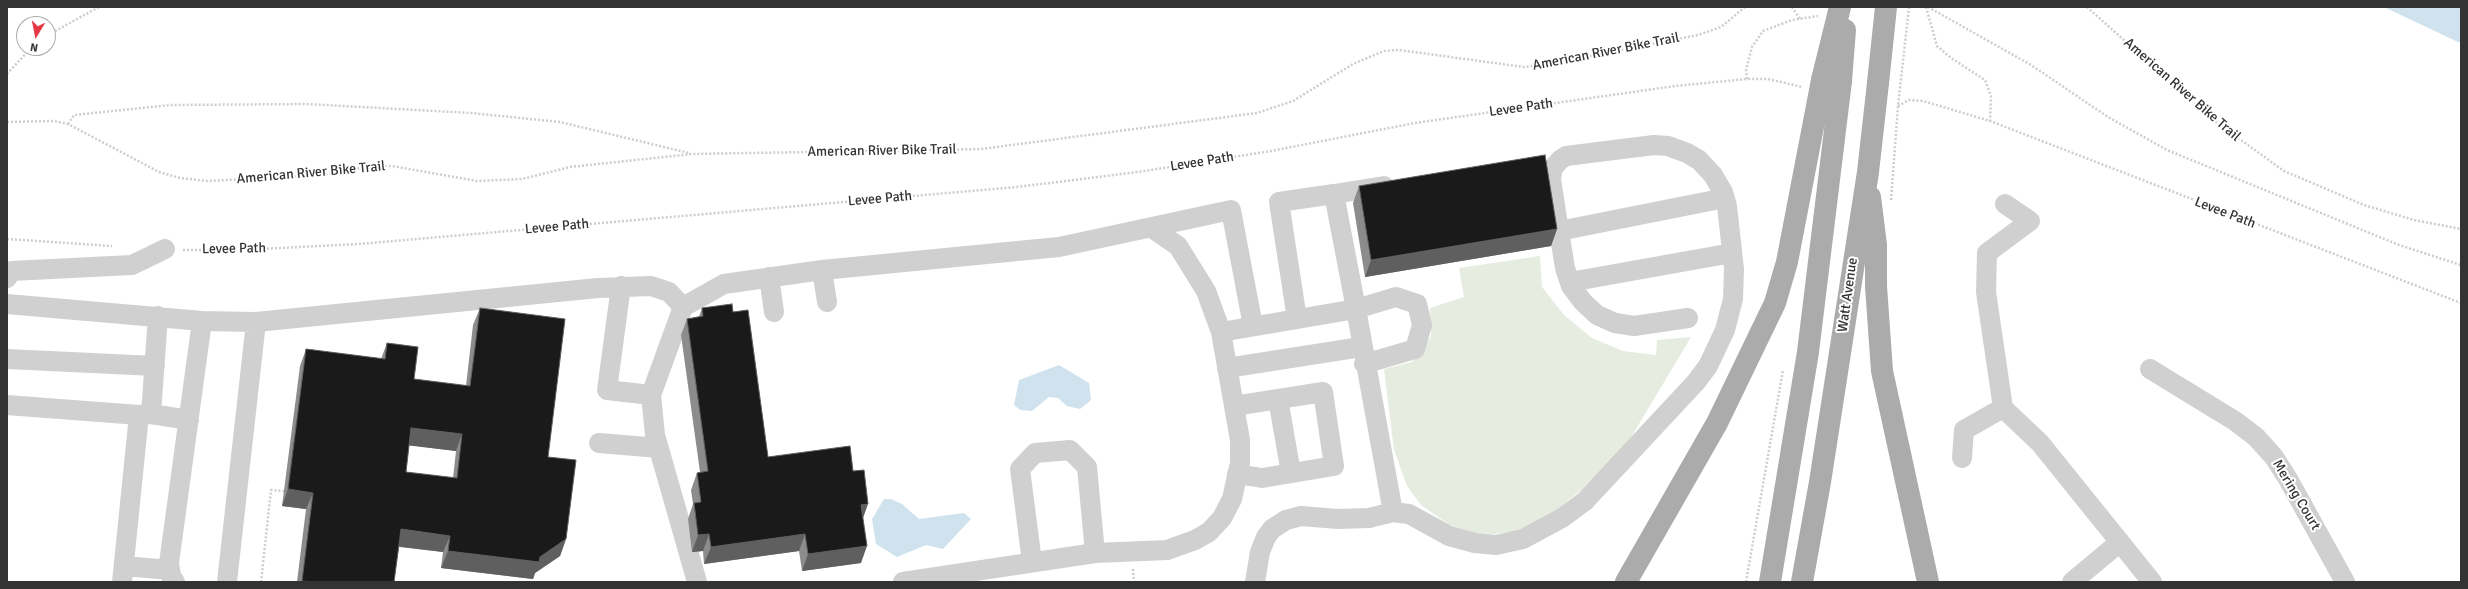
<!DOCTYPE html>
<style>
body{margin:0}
#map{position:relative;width:2468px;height:589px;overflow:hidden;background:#fff;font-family:Signika,sans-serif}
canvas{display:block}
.frame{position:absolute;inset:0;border:8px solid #333;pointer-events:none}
.north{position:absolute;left:16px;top:16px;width:40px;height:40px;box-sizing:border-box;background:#fff;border:1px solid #adadad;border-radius:50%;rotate:190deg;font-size:11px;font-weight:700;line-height:16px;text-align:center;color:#333}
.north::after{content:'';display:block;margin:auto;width:14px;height:18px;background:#e63946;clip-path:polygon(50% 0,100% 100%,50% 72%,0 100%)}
</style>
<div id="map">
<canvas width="2468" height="589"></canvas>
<div class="frame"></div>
<div class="north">N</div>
</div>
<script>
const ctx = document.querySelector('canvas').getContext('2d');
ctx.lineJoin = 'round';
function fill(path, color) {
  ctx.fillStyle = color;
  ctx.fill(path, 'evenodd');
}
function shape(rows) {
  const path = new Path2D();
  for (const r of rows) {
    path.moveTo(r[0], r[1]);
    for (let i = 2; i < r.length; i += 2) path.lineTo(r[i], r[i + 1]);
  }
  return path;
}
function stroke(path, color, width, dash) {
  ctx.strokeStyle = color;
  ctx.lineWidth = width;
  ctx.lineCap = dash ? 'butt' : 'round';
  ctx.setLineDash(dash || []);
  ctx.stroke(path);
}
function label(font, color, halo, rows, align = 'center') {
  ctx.font = font + ' Signika,sans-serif';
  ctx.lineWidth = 4;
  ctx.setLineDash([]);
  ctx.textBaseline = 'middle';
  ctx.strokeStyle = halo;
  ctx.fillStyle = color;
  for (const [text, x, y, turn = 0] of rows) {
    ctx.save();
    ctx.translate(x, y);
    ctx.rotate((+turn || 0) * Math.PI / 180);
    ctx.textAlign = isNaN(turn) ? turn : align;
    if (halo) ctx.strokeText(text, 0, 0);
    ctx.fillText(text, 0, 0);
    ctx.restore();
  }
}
fill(shape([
 [1540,256,1542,287,1564,315,1592,338,1623,351,1656,355,1657,340,1691,337,1627,444,1581,490,1545,519,1524,530,1494,534,1469,533,1448,524,1421,505,1407,486,1394,450,1384,369,1412,362,1423,348,1431,336,1430,308,1464,297,1459,268]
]), '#e6ecdf');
fill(shape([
 [2384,7,2461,7,2461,42,2458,42],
 [1059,365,1089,383,1091,400,1080,409,1067,406,1058,398,1049,397,1032,411,1020,410,1014,405,1019,380],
 [884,499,891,499,902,504,919,519,964,513,971,519,943,549,926,545,897,557,876,544,872,519]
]), '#cfe2ee');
stroke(shape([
 [1792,7,1800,19],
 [1926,7,1937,46,1951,58,1985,80,1991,96,1990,121],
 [1928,7,2031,65,2108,117,2167,150,2399,245,2461,265],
 [2087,7,2213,120,2284,171,2364,205,2414,220,2461,229],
 [48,35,99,7],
 [7,74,31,48],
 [1747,79,1746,70,1752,47,1763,31,1792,20,1818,16],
 [1898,106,1909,100,1923,101,1990,121,2461,303],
 [7,122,54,121,68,124,159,172,180,178,208,181,322,175,372,166,392,166,477,181,522,179,570,167,692,154,981,149,1257,113,1293,101,1353,64,1384,51,1399,50,1524,67,1554,63,1698,35,1721,27,1745,7],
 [68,124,74,115,171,105,307,104,471,113,560,122,689,153],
 [1891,200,1898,106,1909,7],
 [7,239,112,246],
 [183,250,240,250,359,244,1017,187,1138,172,1271,151,1415,123,1675,86,1747,79,1768,79,1802,87],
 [1133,569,1134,582],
 [261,582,271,490,284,491],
 [1746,582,1783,370]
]), '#cdcdcd', 2.5, [2, 2]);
stroke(shape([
 [2005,204,2030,221,1987,253,1986,292,2003,408,2040,443,2152,582],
 [1559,231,1725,198],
 [822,270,827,302],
 [769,277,774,312],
 [7,278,11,271,132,265,165,249],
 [1570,282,1732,253],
 [621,286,607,390,651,395],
 [7,304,202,321],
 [683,307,724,284,822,270,1059,247,1231,210,1253,326],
 [1297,319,1279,202,1334,194],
 [1221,332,1356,309,1393,512],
 [7,359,155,366],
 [1364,364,1415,349,1422,325,1417,304,1396,297,1356,309,1334,194,1384,186],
 [1227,368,1361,347],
 [2150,369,2235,421,2256,437,2274,457,2288,479,2345,582],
 [1278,399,1291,473],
 [7,405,139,415,122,582],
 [1234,406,1323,392,1334,466,1262,478,1237,474],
 [151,414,189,420],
 [139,415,151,414,158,316],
 [599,443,659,448],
 [1962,458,1964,430,2003,408],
 [1032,562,1020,469,1035,453,1070,450,1087,467,1095,553],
 [124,566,170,570],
 [175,582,171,576,169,563,202,321,256,322,598,288,651,286,669,292,683,307,651,395,655,435,697,582],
 [227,582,256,322],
 [903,582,1095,553,1167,550,1195,540,1209,532,1222,518,1232,499,1240,463,1240,440,1221,332,1206,291,1178,246,1152,228],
 [1255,582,1260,552,1266,537,1272,529,1286,520,1301,516,1338,519,1369,518,1393,512,1409,514,1449,536,1475,543,1496,545,1523,539,1562,518,1585,501,1696,382,1708,366,1725,330,1733,299,1734,269,1727,206,1723,192,1713,175,1699,160,1687,153,1668,146,1654,145,1566,156,1560,160,1553,168,1551,179,1559,231,1565,268,1571,286,1583,302,1597,315,1615,323,1634,326,1688,318],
 [2072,582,2120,542]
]), '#d0d0d0', 20);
stroke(shape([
 [1870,197,1876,245,1876,286,1882,371,1928,582],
 [1626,582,1717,423,1775,303,1787,262,1822,80],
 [1770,582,1808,352,1841,81],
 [1802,582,1820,482,1868,172,1878,83]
]), '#ababab', 22);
stroke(shape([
 [1822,80,1840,7],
 [1841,81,1845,30],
 [1878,83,1886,7]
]), '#ababab', 22);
fill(shape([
 [1359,186,1557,229,1551,246,1365,277,1353,203],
 [480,308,548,457,566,539,560,556,535,573,533,579,441,568,443,552,399,547,394,582,297,582,306,509,282,506,300,366,306,349,381,359,387,343,414,379,466,386,473,325],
 [409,445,456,451,453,478,406,472],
 [702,308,733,312,768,457,853,471,863,519,861,563,802,571,799,551,704,564,703,551,692,552,688,519,693,504,691,490,697,473,700,472,681,335,687,319,699,317]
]), '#8c8c8c');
fill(shape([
 [1557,229,1551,246,1365,277,1371,260],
 [411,428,462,434,456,451,405,445],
 [288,489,313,493,306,509,282,506],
 [868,504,862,521,861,505],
 [401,529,450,536,443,552,395,546],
 [709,534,703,551,692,552,698,535],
 [805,534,799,551,704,564,711,547],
 [566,539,560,556,535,573,533,579,441,568,448,551,540,557],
 [867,546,861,563,802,571,808,554]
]), '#5f5f5f');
const building = shape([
 [1545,155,1557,229,1371,260,1359,186,1545,155],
 [732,304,733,312,748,310,768,457,850,446,853,471,864,470,868,504,861,505,867,546,808,554,805,534,711,547,709,534,698,535,694,503,701,502,697,473,708,471,687,319,703,316,702,308,732,304],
 [480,308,565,319,548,457,576,460,566,539,540,557,539,562,448,551,450,536,401,529,394,582,312,582,302,581,313,493,288,489,306,349,385,359,387,343,418,347,414,379,470,386,480,308],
 [411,428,462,434,457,478,406,472,411,428]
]);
fill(building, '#1a1a1a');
stroke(building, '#5f5f5f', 1);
label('14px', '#333', '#fff', [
 ["American River Bike Trail",1606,52,-11],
 ["American River Bike Trail",2182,90,41],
 ["Levee Path",1521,108,-8],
 ["American River Bike Trail",882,151,-1],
 ["Levee Path",1202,162,-9],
 ["American River Bike Trail",311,173,-5],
 ["Levee Path",880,199,-5],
 ["Levee Path",2225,213,21],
 ["Levee Path",557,227,-5],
 ["Levee Path",234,249,-1],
 ["Watt Avenue",1848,295,-82],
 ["Mering Court",2296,495,59]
]);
</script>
